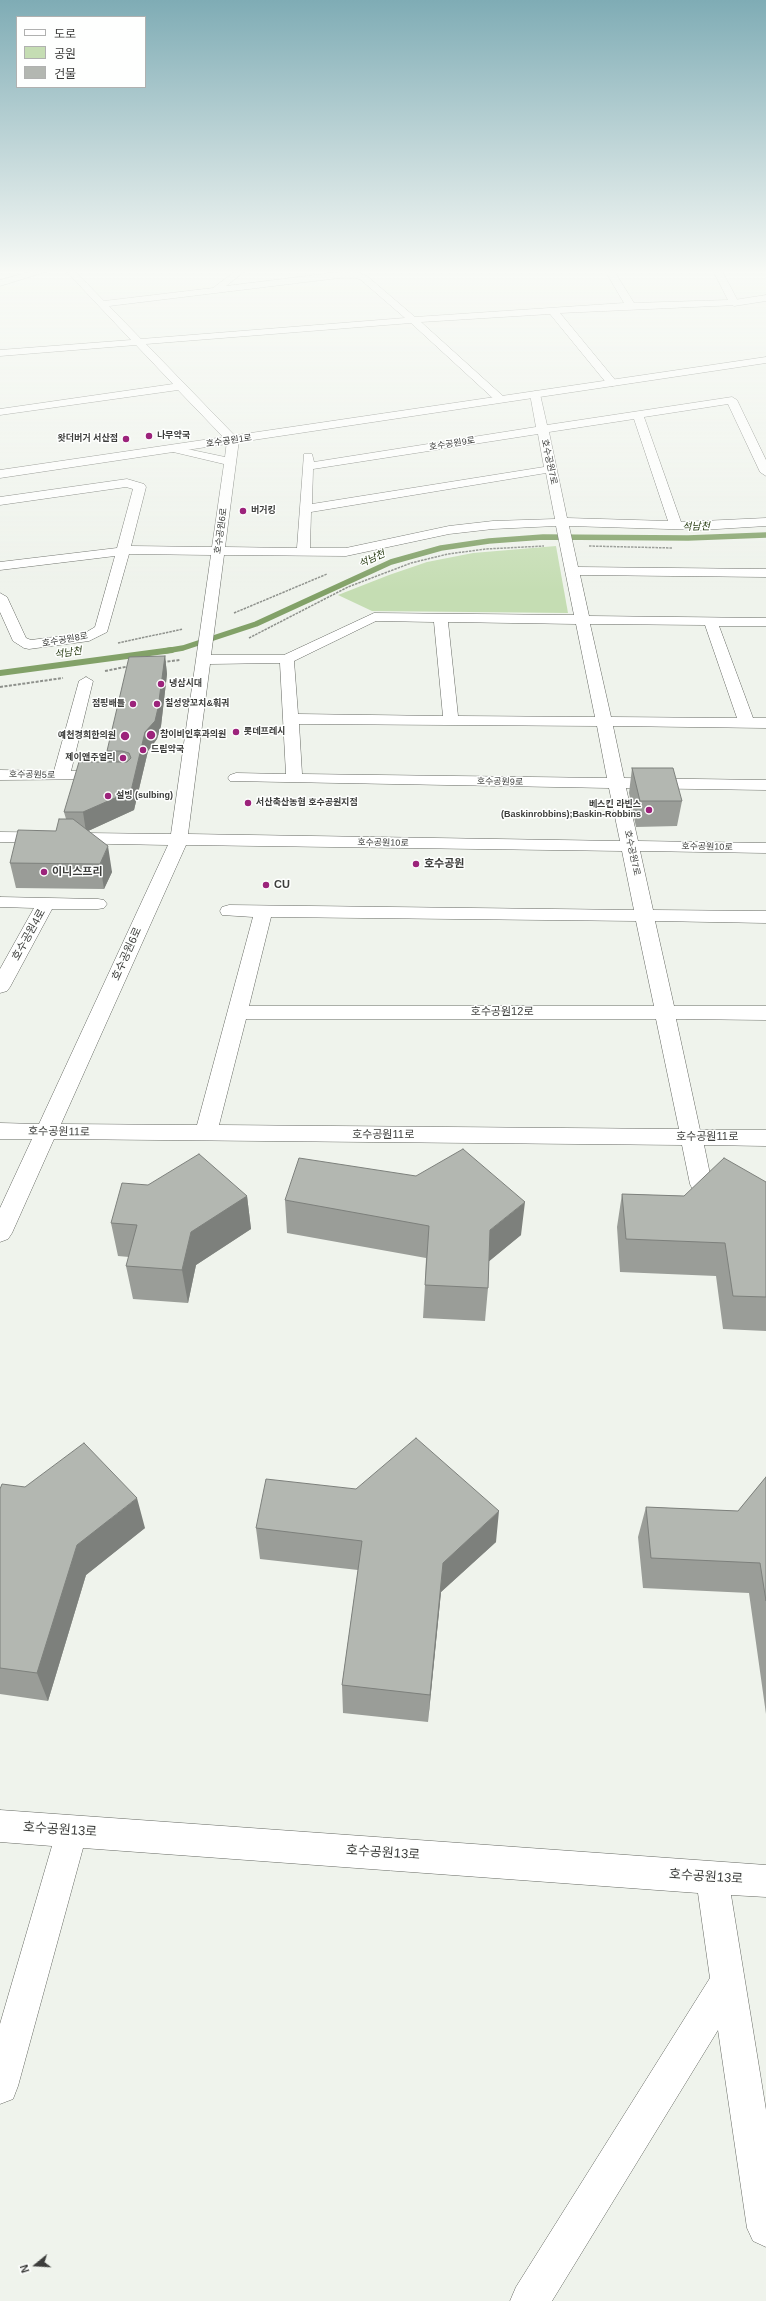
<!DOCTYPE html>
<meta charset="utf-8">
<style>
body{margin:0}
#map{position:relative;width:766px;height:2301px;overflow:hidden;background:#eff3ec;font-family:Helvetica,"Noto Sans KR",sans-serif}
canvas{display:block}
.legend{position:absolute;left:16px;top:16px;width:130px;height:72px;box-sizing:border-box;background:#fefffe;border:1px solid #b0b1b0;margin:0;padding:5px 7px;list-style:none;font-size:12px;color:#3c3d3b}
.legend li{display:flex;align-items:center;gap:8px;height:20px}
.legend b{width:20px;border:1px solid #b0b1b0}
.north{position:absolute;left:16px;top:2245px;width:40px;height:40px;-webkit-text-stroke:3px #fefffe;paint-order:stroke;rotate:252deg;font-size:11px;font-weight:700;line-height:16px;text-align:center;color:#3c3d3b}
.north::after{content:'';display:block;margin:auto;width:14px;height:18px;background:#3c3d3b;clip-path:polygon(50% 0,100% 100%,50% 72%,0 100%)}
</style>
<div id="map">
<canvas width="766" height="2301"></canvas>
<ul class="legend">
<li><b style="height:5px;background:#fff"></b>도로</li>
<li><b style="height:11px;background:#c5ddb3"></b>공원</li>
<li><b style="height:11px;background:#b3b7b1"></b>건물</li>
</ul>
<div class="north">N</div>
</div>
<script>
const ctx = document.querySelector('canvas').getContext('2d');
ctx.lineJoin = 'round';
function fill(path, color) {
  ctx.fillStyle = color;
  ctx.fill(path, 'evenodd');
}
function shape(rows) {
  const path = new Path2D();
  for (const r of rows) {
    path.moveTo(r[0], r[1]);
    for (let i = 2; i < r.length; i += 2) path.lineTo(r[i], r[i + 1]);
  }
  return path;
}
function stroke(path, color, width, dash) {
  ctx.strokeStyle = color;
  ctx.lineWidth = width;
  ctx.lineCap = dash ? 'butt' : 'round';
  ctx.setLineDash(dash || []);
  ctx.stroke(path);
}
function label(font, color, halo, rows, align = 'center') {
  ctx.font = font + ' Helvetica,"Noto Sans KR",sans-serif';
  ctx.lineWidth = 3;
  ctx.setLineDash([]);
  ctx.textBaseline = 'middle';
  ctx.strokeStyle = halo;
  ctx.fillStyle = color;
  for (const [text, x, y, turn = 0] of rows) {
    ctx.save();
    ctx.translate(x, y);
    ctx.rotate((+turn || 0) * Math.PI / 180);
    ctx.textAlign = isNaN(turn) ? turn : align;
    if (halo) ctx.strokeText(text, 0, 0);
    ctx.fillText(text, 0, 0);
    ctx.restore();
  }
}
fill(shape([
 [556,546,568,613,372,611,338,595,389,575,427,562,473,553]
]), '#c5ddb3');
stroke(shape([
 [165,651,183,648,256,624,391,562,441,548,489,541,543,537,688,538,766,535]
]), '#82a168', 5.5);
stroke(shape([
 [0,673,172,650]
]), '#82a168', 6);
const minor = shape([
 [40,269,55,269,0,286,0,280,40,269],
 [64,269,73,269,104,301,213,288,238,269,248,269,226,286,339,272,357,272,367,276,415,317,624,303,604,269,613,269,634,303,728,300,712,269,721,269,739,303,737,305,560,313,616,381,616,385,612,386,608,385,550,314,421,322,504,397,504,401,500,402,496,401,411,323,146,344,239,440,225,547,297,548,304,454,312,454,314,462,536,427,530,394,535,391,540,394,547,425,732,397,737,400,766,460,766,476,760,472,728,404,644,417,681,522,766,518,766,526,701,530,569,526,578,567,766,569,766,577,580,575,589,616,766,618,766,626,719,626,753,718,766,718,766,728,613,726,624,778,766,780,766,790,626,788,638,841,766,843,766,853,640,851,653,910,766,911,766,923,655,921,674,1006,766,1006,766,1020,676,1019,700,1130,766,1130,766,1146,704,1145,712,1184,709,1190,701,1192,693,1190,690,1184,682,1145,54,1139,12,1233,8,1239,0,1242,0,1208,32,1139,0,1139,0,1123,39,1124,168,845,0,842,0,832,171,834,211,555,129,554,107,632,89,641,29,649,24,648,13,641,0,612,0,593,7,597,26,638,31,640,85,633,95,627,115,556,0,570,0,562,117,548,133,489,126,487,0,505,0,497,127,479,144,484,146,487,131,546,212,547,224,464,169,451,167,449,173,446,225,457,227,441,178,390,0,415,0,409,173,384,136,345,0,356,0,350,131,340,64,269],
 [339,278,356,278,361,280,405,318,141,339,109,306,339,278],
 [634,419,668,521,567,518,549,432,634,419],
 [538,434,544,467,312,504,313,469,538,434],
 [546,473,555,519,493,521,449,526,346,548,310,548,311,512,546,473],
 [556,526,574,615,374,613,284,655,211,655,224,555,346,556,449,534,493,529,556,526],
 [376,621,434,622,443,716,298,714,294,661,376,621],
 [448,622,576,624,595,717,458,716,448,622],
 [590,624,705,625,737,718,611,717,590,624],
 [280,663,286,774,236,773,230,775,228,778,230,781,609,788,620,841,188,834,210,664,280,663],
 [299,724,597,726,607,778,302,774,299,724],
 [186,845,622,851,634,910,229,905,222,907,220,911,222,915,253,917,197,1125,61,1124,186,845],
 [271,917,636,921,654,1006,249,1006,271,917],
 [246,1019,656,1019,679,1129,219,1125,246,1019],
 [86,677,93,681,71,771,105,771,111,773,113,776,111,779,0,780,0,770,54,771,79,681,86,677],
 [0,897,98,899,104,900,107,904,104,908,98,909,52,909,10,987,7,991,0,993,0,969,34,908,0,907,0,897],
 [0,1810,766,1865,766,1897,731,1895,766,2110,766,2247,753,2241,747,2228,718,2030,552,2301,510,2301,516,2287,710,1978,698,1893,83,1848,18,2086,13,2099,0,2104,0,2024,52,1846,0,1842,0,1810]
]);
const major = shape([
 [766,295,766,301,734,306,729,303,734,300,766,295],
 [766,357,766,363,0,478,0,470,766,357]
]);
stroke(minor, '#676a64', 1);
stroke(major, '#676a64', 1);
stroke(shape([
 [589,546,672,548],
 [234,613,327,574],
 [249,638,348,587,411,563,448,554,486,549,544,546],
 [118,643,183,629]
]), '#8e918c', 1.5, [2.5, 1]);
stroke(shape([
 [163,662,180,660],
 [105,671,130,666],
 [0,687,63,678]
]), '#8e918c', 2, [3, 1.5]);
fill(minor, '#fff');
fill(major, '#fff');
fill(shape([
 [165,656,167,674,161,726,157,739,148,751,134,810,88,831,112,872,104,889,16,888,10,863,56,831,66,819,64,812,109,762,107,751],
 [632,768,682,801,677,826,636,827,629,793],
 [766,1182,766,1331,723,1329,716,1276,620,1272,617,1227,622,1194,684,1196],
 [247,1196,251,1229,196,1265,188,1303,133,1299,126,1266,129,1257,118,1256,111,1223],
 [285,1200,521,1235,489,1261,488,1288,485,1321,423,1318,425,1285,426,1258,287,1233],
 [766,1477,766,1714,749,1593,643,1588,638,1537,646,1507,738,1511],
 [0,1489,145,1528,86,1575,48,1701,0,1694],
 [356,1489,496,1542,441,1592,428,1722,343,1713,342,1685,358,1570,260,1559,256,1528]
]), '#9a9d98');
fill(shape([
 [165,656,167,674,161,726,157,739,148,751,134,810,86,832,83,812,131,791,145,732],
 [108,846,112,872,104,889,100,864],
 [247,1196,251,1229,196,1265,188,1303,182,1270,191,1232],
 [525,1202,521,1235,487,1263,490,1230],
 [137,1498,145,1528,86,1575,48,1701,37,1673,77,1545],
 [499,1511,496,1542,441,1592,428,1722,430,1695,443,1563]
]), '#7d807c');
const building = shape([
 [165,656,158,708,155,721,145,732,131,791,83,812,64,812,79,762,127,762,131,758,129,753,122,751,107,751,129,657,165,656],
 [632,768,673,768,682,801,640,801,632,768],
 [59,819,73,819,108,846,100,864,10,863,18,830,56,831,59,819],
 [463,1149,525,1202,490,1230,488,1288,425,1285,429,1226,285,1200,299,1158,416,1176,463,1149],
 [199,1154,247,1196,191,1232,182,1270,126,1266,137,1225,111,1223,122,1183,148,1185,199,1154],
 [724,1158,766,1182,766,1297,733,1296,725,1243,626,1239,622,1194,684,1196,724,1158],
 [416,1438,499,1511,443,1563,430,1695,342,1685,362,1541,256,1528,266,1479,356,1489,416,1438],
 [84,1443,137,1498,77,1545,37,1673,0,1668,0,1489,2,1484,25,1487,84,1443],
 [766,1477,766,1601,760,1563,651,1558,646,1507,738,1511,766,1477]
]);
fill(building, '#b3b7b1');
stroke(building, '#7d807c', 1);
const sky = ctx.createLinearGradient(0, 0, 0, 591);
sky.addColorStop(0, '#7facb5');
sky.addColorStop(0.46, '#f8faf6');
sky.addColorStop(1, '#f8faf600');
ctx.fillStyle = sky;
ctx.fillRect(0, 0, 766, 591);
for (const [x, y, r, color] of [
 [149,436,4,"#9c237b"],
 [126,439,4,"#9c237b"],
 [243,511,4,"#9c237b"],
 [161,684,4,"#9c237b"],
 [133,704,4,"#9c237b"],
 [157,704,4,"#9c237b"],
 [236,732,4,"#9c237b"],
 [151,735,5,"#9c237b"],
 [125,736,5,"#9c237b"],
 [143,750,4,"#9c237b"],
 [123,758,4,"#9c237b"],
 [108,796,4,"#9c237b"],
 [248,803,4,"#9c237b"],
 [649,810,4,"#9c237b"],
 [416,864,4,"#9c237b"],
 [44,872,4,"#9c237b"],
 [266,885,4,"#9c237b"]
]) {
  const dot = new Path2D();
  dot.arc(x, y, r, 0, 2 * Math.PI);
  ctx.fillStyle = color;
  ctx.fill(dot);
  stroke(dot, '#fefffe', 1.5);
}
label('bold 9px', '#3c3d3b', '#fefffe', [
 ["나무약국",157,436],
 ["왓더버거 서산점",118,439,"right"],
 ["버거킹",251,511],
 ["냉삼시대",169,684],
 ["점핑배틀",125,704,"right"],
 ["칠성양꼬치&훠궈",165,704],
 ["롯데프레시",244,732],
 ["참이비인후과의원",160,735],
 ["예천경희한의원",116,736,"right"],
 ["드림약국",151,750],
 ["제이앤주얼리",115,758,"right"],
 ["설빙 (sulbing)",116,796],
 ["서산축산농협 호수공원지점",256,803],
 ["베스킨 라빈스",641,805,"right"],
 ["(Baskinrobbins);Baskin-Robbins",641,815,"right"]
], 'left');
label('9px', '#3c3d3b', '#fefffe', [
 ["호수공원1로",229,441,-8],
 ["호수공원9로",452,444,-9],
 ["호수공원7로",549,462,78],
 ["호수공원6로",221,531,-82],
 ["호수공원8로",65,640,-10],
 ["호수공원5로",32,775,1],
 ["호수공원9로",500,782,1],
 ["호수공원10로",383,843,1],
 ["호수공원10로",707,847,1],
 ["호수공원7로",632,853,78]
]);
label('italic 10px', '#1f3409', '#fefffe', [
 ["석남천",696,527,-1],
 ["석남천",372,559,-24],
 ["석남천",68,653,-8]
]);
label('bold 11px', '#3c3d3b', '#fefffe', [
 ["호수공원",424,864],
 ["이니스프리",52,872],
 ["CU",274,885]
], 'left');
label('11px', '#3c3d3b', '#fefffe', [
 ["호수공원4로",29,935,-61],
 ["호수공원6로",127,954,-66],
 ["호수공원12로",502,1012],
 ["호수공원11로",59,1132,1],
 ["호수공원11로",383,1135],
 ["호수공원11로",707,1137]
]);
label('13px', '#3c3d3b', '#fefffe', [
 ["호수공원13로",60,1830,4],
 ["호수공원13로",383,1853,4],
 ["호수공원13로",706,1877,4]
]);
</script>
